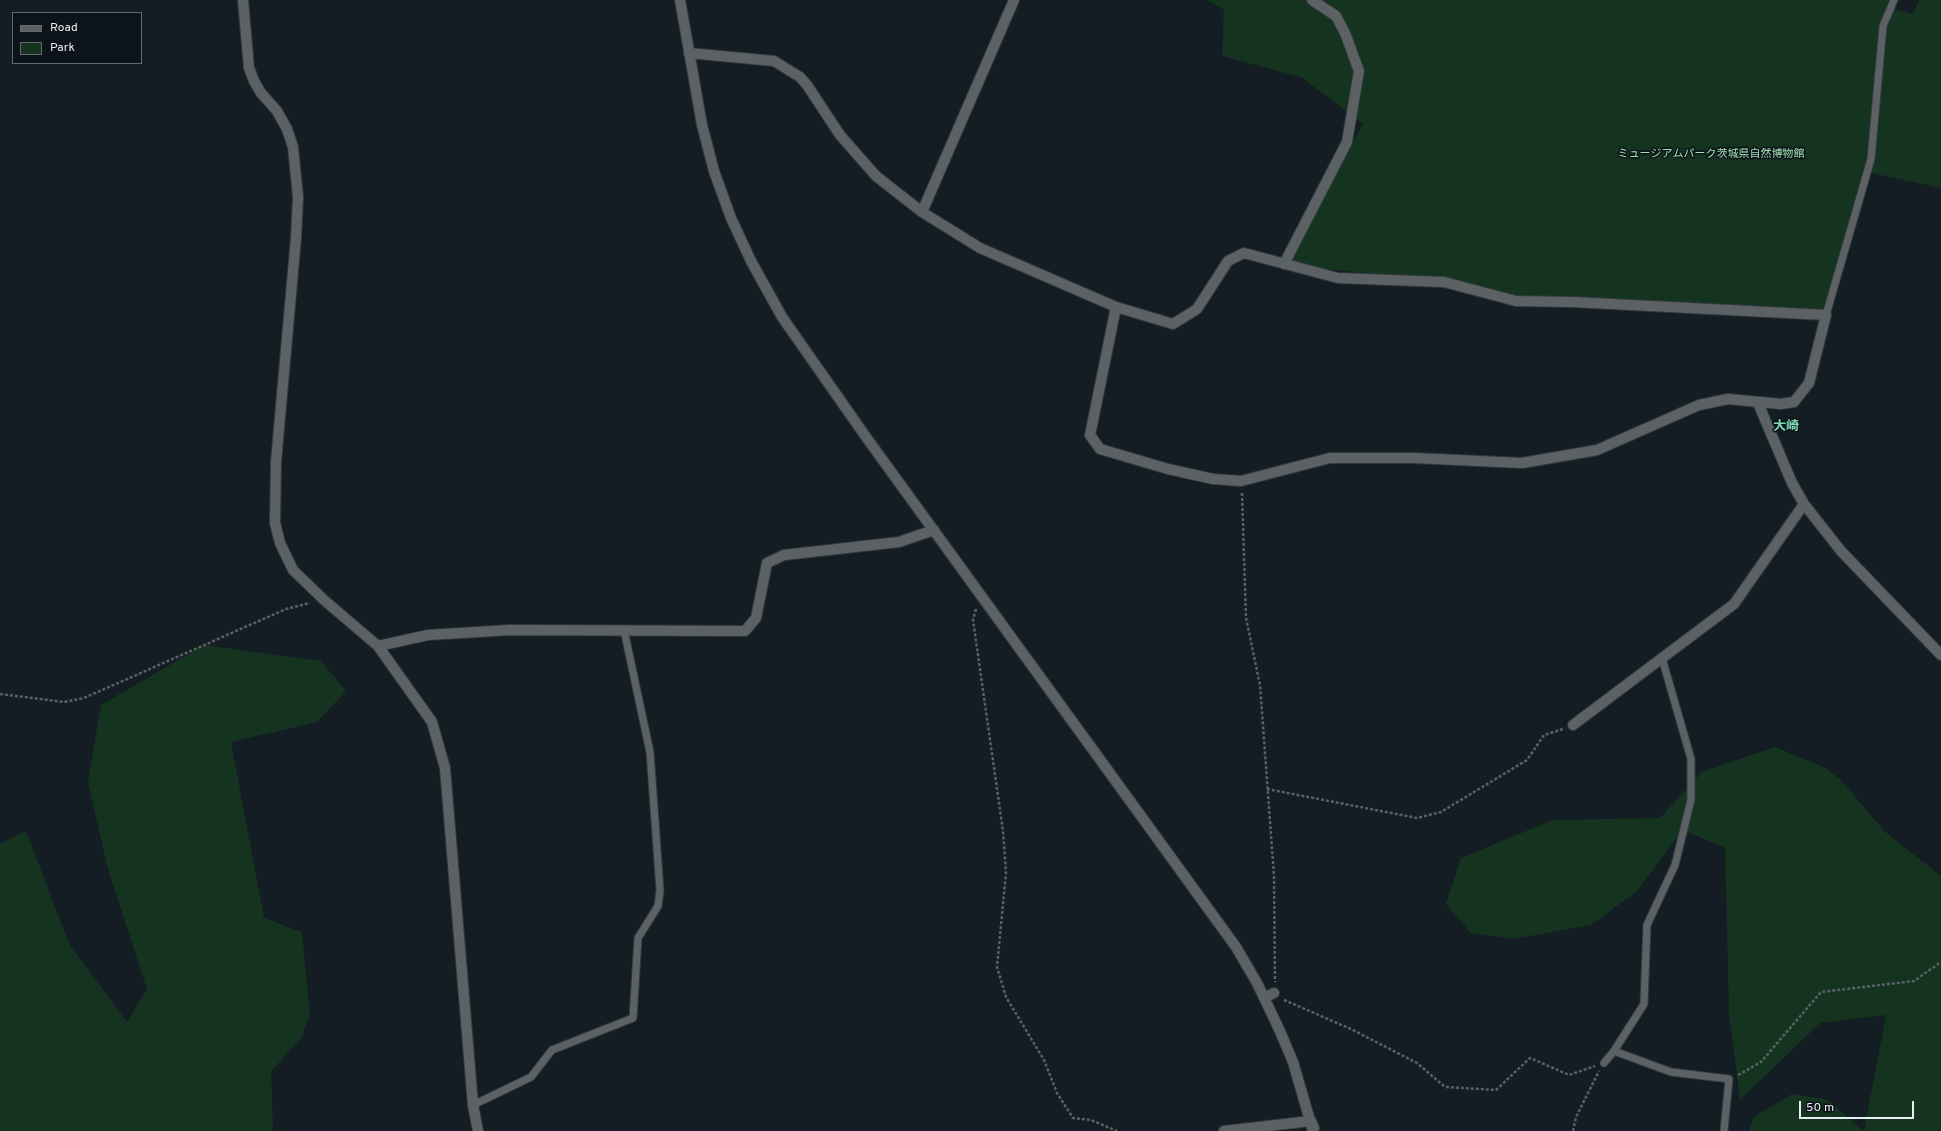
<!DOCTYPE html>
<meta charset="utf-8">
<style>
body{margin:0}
#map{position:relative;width:1941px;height:1131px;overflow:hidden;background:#151d24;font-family:Overpass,sans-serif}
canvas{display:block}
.legend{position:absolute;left:12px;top:12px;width:130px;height:52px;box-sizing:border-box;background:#0c141a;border:1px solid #646b70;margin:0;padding:5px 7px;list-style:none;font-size:12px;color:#e8edf2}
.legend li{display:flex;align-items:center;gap:8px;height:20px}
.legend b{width:20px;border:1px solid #646b70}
.scale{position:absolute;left:1799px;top:1101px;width:115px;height:18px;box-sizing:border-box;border:2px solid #e8edf2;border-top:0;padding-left:5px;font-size:12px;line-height:14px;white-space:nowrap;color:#e8edf2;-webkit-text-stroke:3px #0c141a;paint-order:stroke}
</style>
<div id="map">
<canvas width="1941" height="1131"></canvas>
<ul class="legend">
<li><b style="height:5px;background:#5c6263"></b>Road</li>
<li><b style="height:11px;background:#153420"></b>Park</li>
</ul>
<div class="scale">50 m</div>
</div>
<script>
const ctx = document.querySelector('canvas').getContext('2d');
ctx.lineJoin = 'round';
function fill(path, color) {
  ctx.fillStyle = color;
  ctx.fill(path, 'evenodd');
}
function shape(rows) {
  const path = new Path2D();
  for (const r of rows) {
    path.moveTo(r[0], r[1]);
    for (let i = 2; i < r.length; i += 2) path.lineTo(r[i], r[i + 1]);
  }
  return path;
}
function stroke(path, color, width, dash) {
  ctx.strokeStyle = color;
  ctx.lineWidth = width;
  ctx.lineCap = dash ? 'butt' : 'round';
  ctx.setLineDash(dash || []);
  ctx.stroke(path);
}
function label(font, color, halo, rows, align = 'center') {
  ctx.font = font + ' Overpass,"Noto Sans JP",sans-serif';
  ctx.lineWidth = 3;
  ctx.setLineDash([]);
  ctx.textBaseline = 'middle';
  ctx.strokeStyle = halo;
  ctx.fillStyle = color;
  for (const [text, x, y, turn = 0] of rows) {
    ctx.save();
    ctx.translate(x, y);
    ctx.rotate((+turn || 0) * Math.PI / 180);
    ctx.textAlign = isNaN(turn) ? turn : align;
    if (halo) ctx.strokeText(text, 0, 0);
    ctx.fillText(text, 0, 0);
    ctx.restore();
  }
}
fill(shape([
 [1207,0,1894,0,1891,8,1913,14,1919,0,1941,0,1941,188,1867,172,1826,315,1516,301,1444,282,1284,264,1363,124,1301,77,1222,56,1224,10],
 [204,645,321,661,346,691,317,722,231,742,264,918,302,932,310,1014,301,1039,271,1071,273,1131,0,1131,0,844,26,831,70,946,127,1022,147,989,108,869,88,783,101,705],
 [1775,747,1826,768,1842,781,1884,831,1941,876,1941,1131,1864,1131,1886,1015,1820,1023,1740,1100,1729,1013,1725,848,1683,830,1637,891,1591,925,1513,939,1471,933,1446,904,1461,858,1553,820,1660,818,1702,772],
 [1792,1094,1828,1100,1863,1131,1749,1131,1754,1117]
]), '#153420');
const service = shape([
 [1826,315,1871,159,1883,26,1894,0],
 [1614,1051,1671,1072,1729,1079,1724,1131],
 [1604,1063,1614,1051,1644,1004,1647,925,1675,865,1691,800,1691,759,1662,658],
 [473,1105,531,1077,552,1050,633,1018,638,938,658,906,660,890,650,752,624,630]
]);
const minor = shape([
 [243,0,249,68,254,81,261,93,277,111,287,129,293,147,298,197,296,238,276,462,275,523,280,543,293,570,324,600,378,646,432,722,445,768,473,1105,478,1131],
 [689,53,774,61,800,77,807,85,840,135,876,176,922,212,980,248,1116,307,1173,324,1197,309,1228,261,1244,253,1338,278,1444,282,1516,301,1573,302,1826,315,1809,383,1794,402,1781,404,1728,399,1699,405,1597,450,1522,463,1414,458,1330,458,1241,481,1213,479,1168,469,1100,449,1090,435,1116,307],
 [922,212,1014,0],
 [1284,264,1347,142,1359,71,1345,33,1336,16,1312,0],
 [1758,403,1792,483,1804,504,1841,551,1941,655],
 [378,646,428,635,510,630,745,631,756,618,767,563,784,555,899,542,934,530],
 [1573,725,1734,604,1804,504],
 [1265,997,1274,993],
 [1224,1131,1311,1121,1314,1128]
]);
const tertiary = shape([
 [680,0,702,125,714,171,731,218,751,261,782,317,866,437,1236,947,1257,983,1279,1029,1293,1062,1313,1131]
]);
stroke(service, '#333a41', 9);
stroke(minor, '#333a41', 12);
stroke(tertiary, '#333a41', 12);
stroke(shape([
 [1242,493,1246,618,1260,685,1274,876,1275,982],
 [976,609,973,620,1003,831,1006,873,997,967,1006,997,1044,1060,1057,1093,1073,1118,1091,1120,1117,1131],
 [0,694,64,702,84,698,286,609,310,603],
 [1267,789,1417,818,1441,812,1527,760,1544,735,1563,729],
 [1284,1000,1351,1029,1417,1063,1445,1087,1496,1090,1530,1058,1569,1075,1595,1066],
 [1738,1075,1761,1062,1821,992,1914,981,1941,962],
 [1573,1131,1576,1117,1599,1071]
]), '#596066', 2.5, [3, 2]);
stroke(service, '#5c6263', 7);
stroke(minor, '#5c6263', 10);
stroke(tertiary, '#5c6263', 10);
label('11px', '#a3e0b6', '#0c141a', [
 ["ミュージアムパーク茨城県自然博物館",1711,155]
]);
label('bold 13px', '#80d9b6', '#0c141a', [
 ["大崎",1786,427]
]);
</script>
